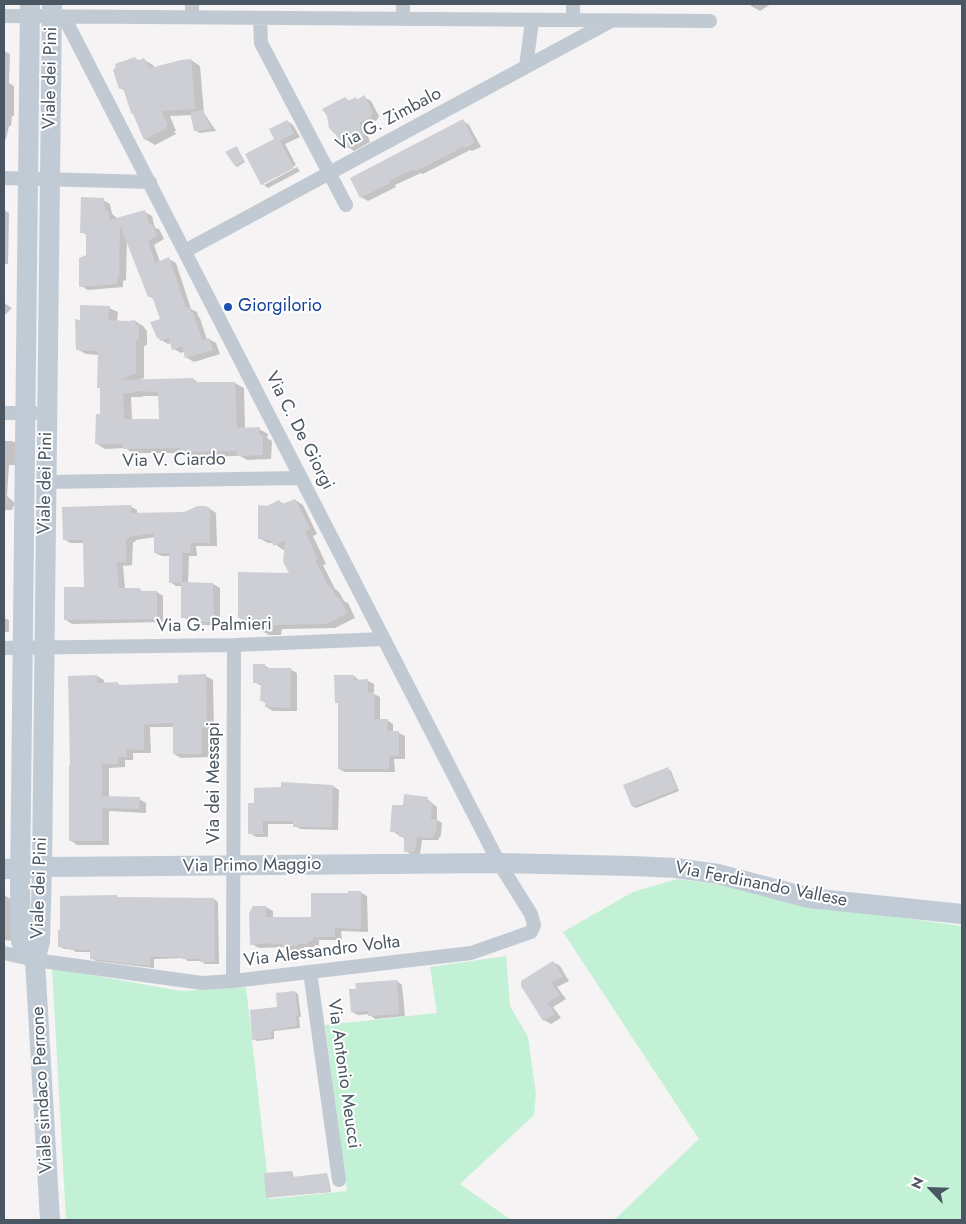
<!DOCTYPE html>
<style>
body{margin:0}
#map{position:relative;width:966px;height:1224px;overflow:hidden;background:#f5f3f3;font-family:Jost,sans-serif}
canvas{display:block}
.frame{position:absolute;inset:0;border:5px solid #4a5661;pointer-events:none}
.north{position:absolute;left:906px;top:1164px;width:50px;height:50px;-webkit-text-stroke:4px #fff;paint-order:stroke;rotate:294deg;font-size:14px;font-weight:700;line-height:20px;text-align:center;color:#4a5661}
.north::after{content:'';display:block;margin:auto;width:18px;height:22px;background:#4a5661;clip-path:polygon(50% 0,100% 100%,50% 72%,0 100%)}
</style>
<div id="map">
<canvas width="966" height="1224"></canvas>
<div class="frame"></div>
<div class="north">N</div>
</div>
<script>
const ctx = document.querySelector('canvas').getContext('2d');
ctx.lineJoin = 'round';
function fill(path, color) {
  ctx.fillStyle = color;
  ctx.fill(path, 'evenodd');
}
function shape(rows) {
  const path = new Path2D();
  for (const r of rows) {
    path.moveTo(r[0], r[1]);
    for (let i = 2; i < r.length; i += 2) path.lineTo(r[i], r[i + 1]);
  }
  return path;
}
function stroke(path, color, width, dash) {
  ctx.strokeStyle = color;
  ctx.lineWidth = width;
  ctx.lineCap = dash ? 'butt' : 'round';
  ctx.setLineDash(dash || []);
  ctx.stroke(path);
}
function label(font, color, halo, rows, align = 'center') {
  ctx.font = font + ' Jost,sans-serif';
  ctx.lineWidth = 4;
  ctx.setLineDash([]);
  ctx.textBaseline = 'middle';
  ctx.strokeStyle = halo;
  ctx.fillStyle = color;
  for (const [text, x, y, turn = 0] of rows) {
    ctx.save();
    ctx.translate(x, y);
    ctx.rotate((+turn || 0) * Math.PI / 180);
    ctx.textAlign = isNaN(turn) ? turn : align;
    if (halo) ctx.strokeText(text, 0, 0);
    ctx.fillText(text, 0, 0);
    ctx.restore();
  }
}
fill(shape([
 [677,879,728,886,788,902,962,926,962,1220,614,1220,699,1139,563,932,633,892],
 [506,956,510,1006,528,1037,536,1094,534,1115,460,1184,511,1220,66,1220,52,968,181,991,246,987,270,1199,347,1191,325,1025,437,1013,430,967]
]), '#c3f1d5');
fill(shape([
 [751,4,771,4,760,11,751,6],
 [4,51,10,54,9,83,14,86,14,116,12,116,11,126,9,126,6,139,4,141],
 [135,58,140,61,144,60,153,65,155,68,191,60,200,66,204,113,216,131,200,133,196,131,192,115,170,116,176,131,174,131,176,134,155,145,145,139,125,91,120,88],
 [364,97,371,101,379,116,377,120,366,126,367,134,370,142,354,151,342,143,345,98,350,101,355,98,359,100],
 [287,121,293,125,300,137,285,144,296,165,264,182,264,185,262,184,275,139],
 [463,121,469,125,481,147,472,151,470,150,423,174,421,173,395,185,396,187,368,201,361,197],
 [237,148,245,162,237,167,236,166],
 [297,167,300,171,268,188,264,185],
 [103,200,110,204,112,214,116,217,116,220,145,212,152,216,155,228,159,229,164,239,154,245,160,262,169,259,176,263,191,309,197,312,198,316,200,318,207,340,209,339,216,343,220,354,194,362,187,358,185,351,181,353,174,349,171,343,168,344,158,338,161,320,155,300,149,296,127,238,126,280,123,281,123,287,88,290,81,286,87,255,87,235,82,232],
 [4,210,9,213,8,264,4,264],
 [4,303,12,308,4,316],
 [109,308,118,312,117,322,135,321,143,326,147,331,147,345,144,346,144,378,139,380,193,379,199,383,235,383,244,388,245,429,259,429,268,434,267,438,272,441,271,459,247,460,240,456,191,457,184,453,133,453,125,448,105,449,97,444,101,415,102,389,98,387,99,355,86,354,77,349,81,321],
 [143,396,160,396,160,420,132,420,131,397,142,397],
 [4,441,12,441,20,445,20,465,9,465,7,496,15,503,12,510,4,510],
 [295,500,303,505,317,534,313,536,326,564,323,565,335,589,339,592,344,601,348,603,355,618,335,628,282,629,281,635,269,635,260,630,261,623,248,623,239,618,292,574,285,549,283,550,274,543,268,543,259,538,267,508,279,501,284,504],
 [130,506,137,510,137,514,184,513,210,509,216,513,217,546,196,546,197,556,189,556,188,583,213,584,220,588,220,625,201,625,182,617,182,586,176,586,170,582,170,556,162,556,155,553,155,537,136,540,135,542,133,542,132,565,123,566,125,589,139,589,144,592,157,592,163,596,163,622,72,624,66,620,86,589,84,543,70,543,64,539],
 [4,618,9,620,9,632,4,632],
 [255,666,265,666,271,669,290,669,297,673,297,711,273,711,266,707,266,703,262,701,262,686,254,682],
 [97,676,104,680,104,684,118,684,122,686,179,684,179,676,206,676,213,680,214,731,208,731,209,757,181,758,174,754,174,727,150,727,151,753,133,753,133,760,125,760,125,767,109,768,109,797,139,799,146,803,146,813,109,811,109,845,77,845,70,840],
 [354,676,360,681,368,681,374,684,374,694,380,697,380,720,387,720,393,724,393,733,399,733,405,736,405,759,394,759,395,772,345,772,339,769],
 [668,769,671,771,679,791,636,808,633,806],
 [333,786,339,790,338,830,301,829,294,826,294,824,268,824,268,837,256,837,250,833,256,804],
 [427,799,437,807,437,820,442,823,441,835,438,840,422,840,420,854,411,854,405,851,405,839,392,831,405,807],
 [360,892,367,896,368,932,341,931,342,940,319,940,319,945,315,945,314,947,304,947,304,950,290,950,286,947,259,948,252,944,253,907,266,907,273,911,273,918,312,918,349,894],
 [4,895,14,901,14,941,4,940],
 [116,896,120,898,214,899,218,902,219,964,205,964,201,961,188,961,183,958,154,959,154,968,96,961,91,958,91,952,76,952,71,949,64,949,59,946],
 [553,962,560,966,569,981,557,987,566,999,553,1007,561,1018,551,1024,544,1020,522,985],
 [397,981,402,985,405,1016,375,1019,369,1014,358,1015,352,1012],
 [295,992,298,994,301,1017,299,1017,300,1028,274,1031,274,1039,257,1041,254,1039],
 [292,1172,293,1173,293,1178,327,1175,328,1176,331,1192,267,1197]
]), '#0003');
fill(shape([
 [135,57,137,61,144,58,150,68,181,60,191,59,195,109,161,111,168,125,166,126,167,128,144,140,133,114,131,113,123,88,119,89,113,70,116,67,115,64],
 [364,95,373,112,371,117,360,122,360,129,365,139,347,148,344,142,341,144,336,135,329,128,327,116,322,109,345,97,348,101,356,97,357,100],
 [202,110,212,129,194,131,190,113],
 [463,119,475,143,465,148,463,147,416,171,414,169,389,181,390,183,360,198,350,178],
 [287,120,294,133,280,141,294,168,261,185,245,154,274,139,269,129],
 [237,146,244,161,235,166,225,152],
 [81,197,104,198,105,211,109,211,109,220,145,210,149,223,152,224,157,235,148,241,155,263,169,257,186,308,190,307,191,313,193,312,202,340,209,338,213,350,185,358,182,346,172,350,169,338,160,341,159,338,157,338,150,322,160,319,152,296,148,297,120,225,119,277,117,277,117,284,79,287,79,258,86,255,86,233,80,233],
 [80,305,110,306,108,320,129,321,135,320,136,326,139,325,139,340,136,341,136,373,119,380,193,378,193,382,235,382,237,428,260,427,259,435,263,435,263,455,237,456,237,451,181,452,181,448,123,449,123,444,95,444,96,414,100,414,100,388,97,388,98,351,76,350,75,319,80,320],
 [134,391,158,392,159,419,124,419,123,393,134,393],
 [295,499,310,529,305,532,318,559,315,560,328,586,330,585,337,598,339,597,347,613,326,624,273,625,273,631,259,631,261,619,238,618,238,572,289,573,283,562,285,540,274,546,270,540,258,539,258,505,267,506,279,500,282,504],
 [131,505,131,513,184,512,198,506,205,506,210,508,210,543,190,543,191,553,182,553,182,582,213,583,214,622,194,622,193,618,181,618,181,583,169,583,169,553,154,553,154,533,129,537,129,539,126,539,126,562,117,562,119,588,140,588,139,591,157,591,157,619,64,620,64,587,84,587,83,540,63,540,62,507],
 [253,664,265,664,265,668,291,668,290,708,265,707,265,701,260,701,261,683,253,683],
 [206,674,207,728,202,728,202,754,173,754,173,723,144,724,144,750,126,749,127,757,118,757,118,764,102,764,102,796,140,797,139,809,102,808,102,841,69,841,69,765,70,765,68,676,97,675,97,683,118,682,118,685,178,683,178,675],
 [334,675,354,675,354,680,368,679,368,692,374,692,374,719,388,719,387,731,399,731,399,756,389,756,389,769,338,769,338,703,335,703],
 [668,767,677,789,632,807,623,785],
 [281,782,333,785,332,827,293,827,293,821,263,821,263,834,248,834,248,803,254,803,254,788,281,787],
 [404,794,428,797,427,802,432,802,431,819,437,819,436,832,432,838,417,837,415,852,404,852,404,837,399,837,399,832,390,832,392,805,403,805],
 [348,891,361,891,361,929,335,928,335,937,313,937,313,941,308,941,308,944,298,944,297,946,282,946,282,943,271,945,271,943,250,945,249,913,253,906,266,906,266,917,311,917,311,893,348,893],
 [117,895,117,897,214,898,215,962,200,962,200,959,182,959,182,957,150,957,150,966,90,959,90,950,70,950,70,948,58,947,58,930,60,930,60,896],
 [553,961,563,977,551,983,560,995,547,1003,555,1014,543,1021,521,986,521,981],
 [397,980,399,1014,368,1016,368,1011,351,1012,349,989,356,989,355,983],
 [295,991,298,1015,296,1016,297,1026,271,1030,271,1038,252,1040,250,1010,277,1007,276,993],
 [292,1171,292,1177,327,1173,330,1192,266,1198,264,1173]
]), '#cdcfd5');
stroke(shape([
 [4,16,710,21],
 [192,17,192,4],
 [260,18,261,43,346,205],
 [403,19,403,4],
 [573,20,573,4],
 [526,67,532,21],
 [4,178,150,182],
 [185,251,609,22],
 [4,413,34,413],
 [46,482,301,478],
 [4,648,234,645,384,639],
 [4,953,35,960,202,983,233,981,471,953,531,932,534,925,531,914,499,863,64,17],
 [310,972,339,1180],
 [233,981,234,645]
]), '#c1cad2', 14);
stroke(shape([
 [30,4,20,888,21,942,35,960],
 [4,869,50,867,499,863,632,866,676,868,718,874,809,898,962,914],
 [50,1220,35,960,40,942,42,868,52,4]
]), '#c1cbd6', 20);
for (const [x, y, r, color] of [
 [228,307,5,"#1a4fb4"]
]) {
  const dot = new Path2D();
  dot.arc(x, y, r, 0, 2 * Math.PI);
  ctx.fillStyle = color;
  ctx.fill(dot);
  stroke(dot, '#fff', 2);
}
label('18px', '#4a5661', '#fff', [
 ["Viale dei Pini",51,78,-89],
 ["Via G. Zimbalo",389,120,-28],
 ["Via C. De Giorgi",299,431,63],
 ["Via V. Ciardo",174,461,-1],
 ["Viale dei Pini",46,483,-89],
 ["Via G. Palmieri",214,626,-1],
 ["Via dei Messapi",215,783,-90],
 ["Via Primo Maggio",252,866,-1],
 ["Via Ferdinando Vallese",761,885,11],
 ["Viale dei Pini",40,888,-88],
 ["Via Alessandro Volta",322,952,-7],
 ["Via Antonio Meucci",343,1074,82],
 ["Viale sindaco Perrone",43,1090,-93]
]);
label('18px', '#164399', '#fff', [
 ["Giorgilorio",238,307]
], 'left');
</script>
